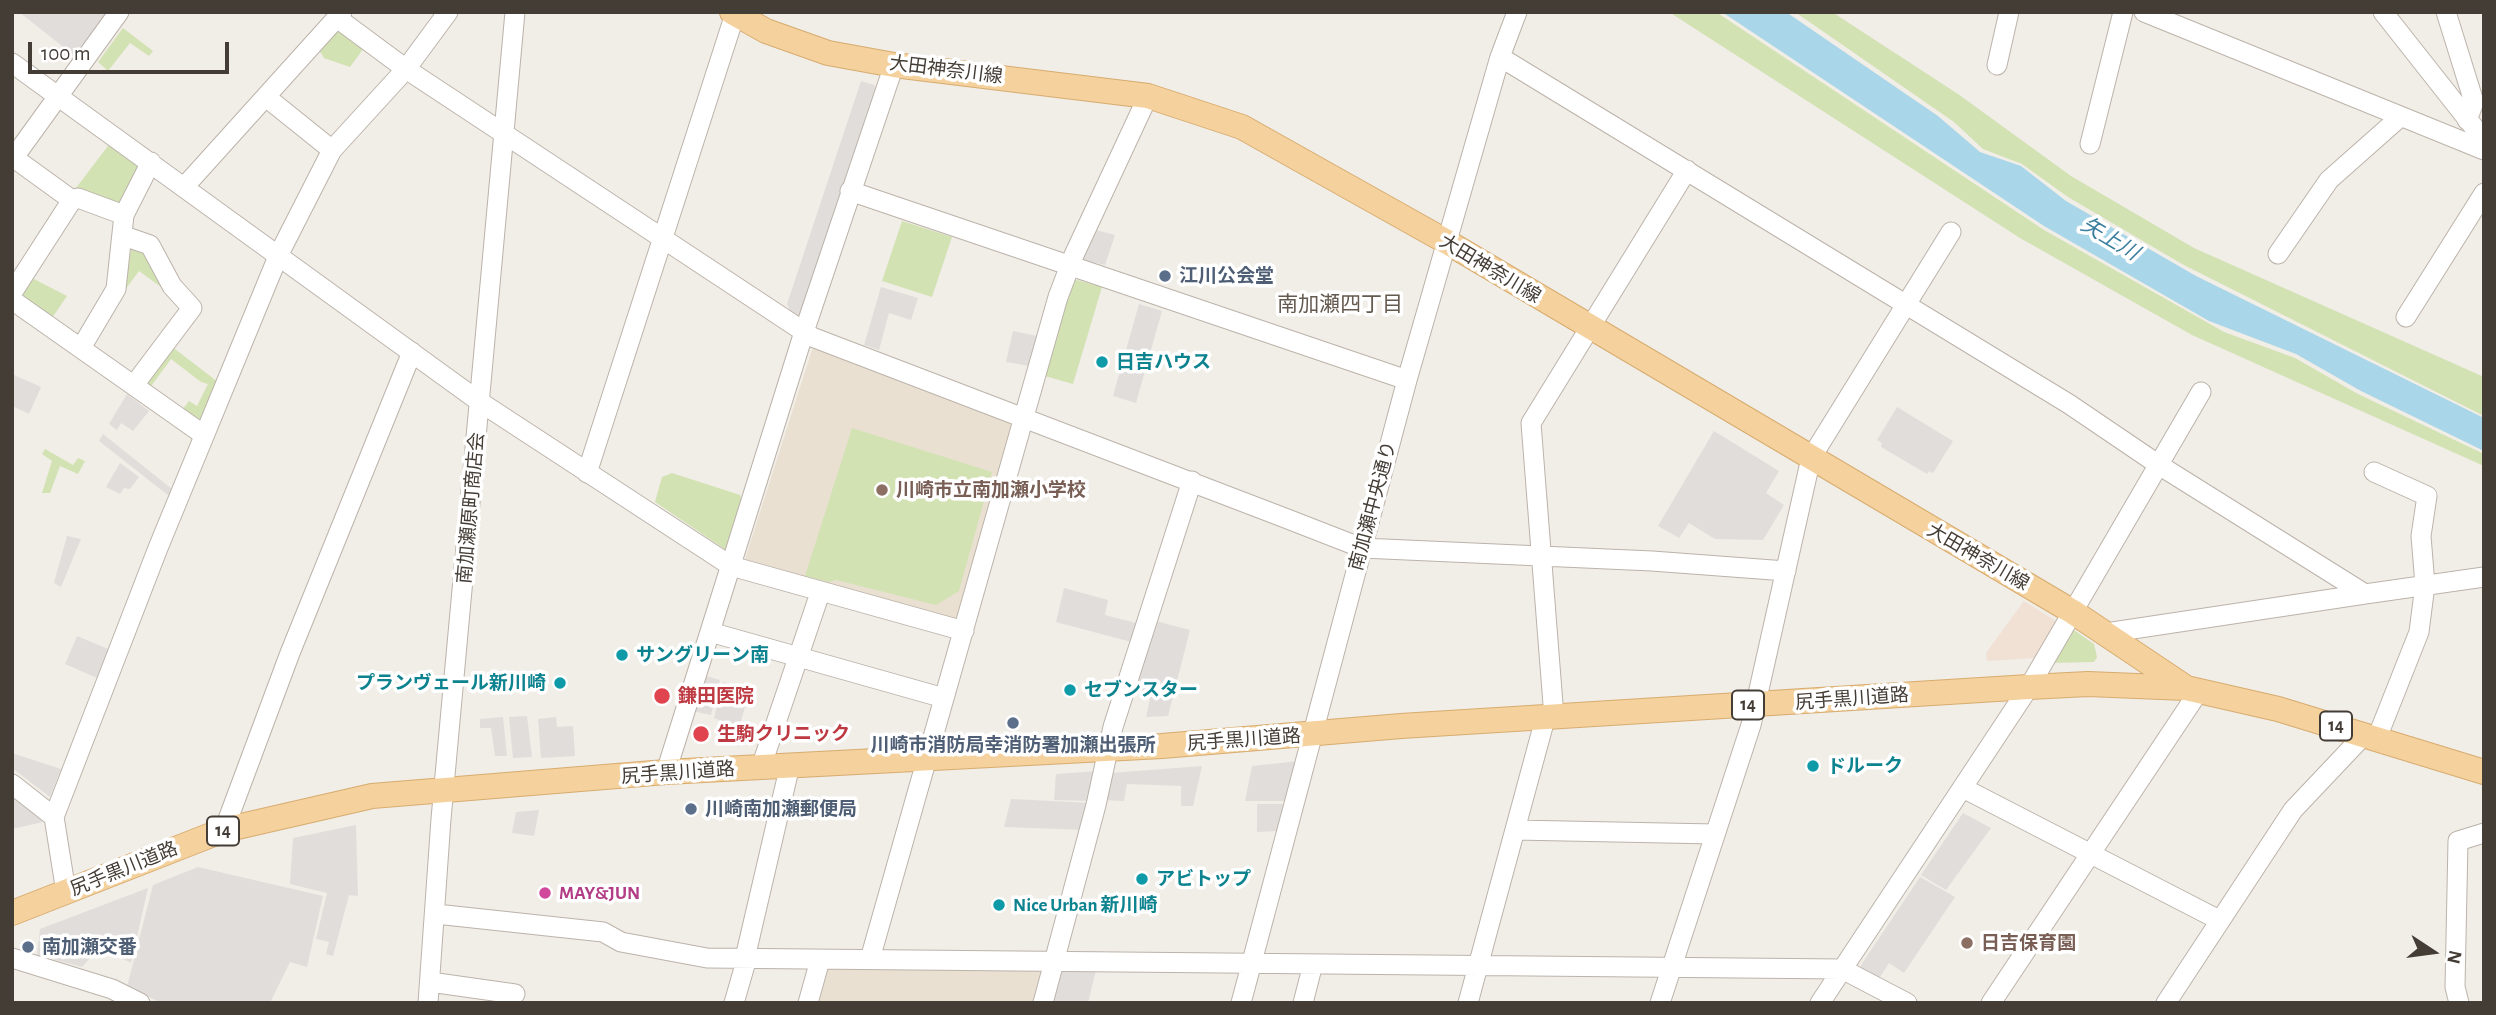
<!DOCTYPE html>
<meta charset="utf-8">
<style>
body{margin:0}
#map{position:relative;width:2496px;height:1015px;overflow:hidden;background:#f1ede7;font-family:"Alegreya Sans",sans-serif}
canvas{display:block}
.frame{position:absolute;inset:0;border:14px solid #443d36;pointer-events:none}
.north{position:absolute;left:2398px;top:917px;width:70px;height:70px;-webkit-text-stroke:5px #fff;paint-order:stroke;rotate:103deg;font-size:19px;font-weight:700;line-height:28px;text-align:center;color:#443d36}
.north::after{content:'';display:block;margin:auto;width:24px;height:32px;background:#443d36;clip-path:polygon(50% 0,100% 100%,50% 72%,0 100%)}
.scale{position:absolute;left:28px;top:42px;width:201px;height:32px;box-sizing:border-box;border:4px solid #443d36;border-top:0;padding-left:9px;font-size:21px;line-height:24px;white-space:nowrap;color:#443d36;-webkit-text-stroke:5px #fff;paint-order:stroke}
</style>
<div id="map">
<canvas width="2496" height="1015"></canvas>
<div class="frame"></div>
<div class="north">N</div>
<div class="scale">100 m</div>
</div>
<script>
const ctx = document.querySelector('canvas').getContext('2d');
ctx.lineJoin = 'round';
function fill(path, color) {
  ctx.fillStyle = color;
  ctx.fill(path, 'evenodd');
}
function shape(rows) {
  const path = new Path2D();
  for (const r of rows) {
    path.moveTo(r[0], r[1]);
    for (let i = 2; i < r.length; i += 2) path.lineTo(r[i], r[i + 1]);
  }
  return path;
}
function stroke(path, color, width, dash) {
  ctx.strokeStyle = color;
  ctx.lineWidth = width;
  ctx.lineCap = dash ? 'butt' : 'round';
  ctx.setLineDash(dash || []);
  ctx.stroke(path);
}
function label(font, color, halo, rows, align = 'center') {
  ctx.font = font + ' "Alegreya Sans","Noto Sans JP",sans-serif';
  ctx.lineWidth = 7;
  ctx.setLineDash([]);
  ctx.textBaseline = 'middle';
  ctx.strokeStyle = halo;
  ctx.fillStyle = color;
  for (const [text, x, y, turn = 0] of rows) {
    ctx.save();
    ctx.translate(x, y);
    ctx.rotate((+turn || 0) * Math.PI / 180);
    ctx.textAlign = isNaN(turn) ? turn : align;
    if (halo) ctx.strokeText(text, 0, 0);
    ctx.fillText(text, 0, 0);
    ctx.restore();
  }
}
fill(shape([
 [2024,601,2056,621,2034,658,1987,661,1986,653]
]), '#f1e1d4');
fill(shape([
 [813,347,1017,422,959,619,952,620,745,559],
 [827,967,1046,969,1037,1003,817,1003]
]), '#e9e0d2');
fill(shape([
 [1669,12,1716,12,2044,230,2224,332,2295,358,2358,394,2484,454,2484,466,2192,335,2020,238],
 [1795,12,1832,12,1958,94,2071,176,2194,248,2484,377,2484,416,2182,264,2068,197,2022,164,1983,149,1954,122],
 [340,27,366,45,350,67,324,58,319,50],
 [123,28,153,51,149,56,130,43,108,71,98,62],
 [111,142,140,163,121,205,76,188],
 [902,221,952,237,932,297,882,281],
 [132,246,150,258,163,285,161,287,139,271,122,294],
 [32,278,67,296,52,318,22,297,23,290],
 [1073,279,1102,287,1073,384,1045,376],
 [171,346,218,382,202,423,182,410,189,401,197,406,208,384,201,382,171,359,149,389,145,379],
 [852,428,992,472,959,591,936,605,836,580,829,582,805,576],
 [45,449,73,465,78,458,85,461,78,474,60,466,50,493,42,493,52,461,42,454],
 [672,473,740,495,744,508,729,552,655,502,662,477],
 [2071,628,2094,644,2097,657,2094,662,2050,663]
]), '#d2e2b3');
fill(shape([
 [19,12,108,12,76,57],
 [861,81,874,85,880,95,805,317,792,315,787,304],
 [1092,229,1115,235,1105,265,1077,259],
 [881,287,918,298,911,320,889,313,879,350,864,345],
 [1139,304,1162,311,1136,403,1113,396],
 [1013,331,1037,336,1029,366,1006,362],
 [12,374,41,387,29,414,12,406],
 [127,394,149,411,133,431,121,423,117,430,109,424],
 [1897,407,1953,441,1933,473,1929,471,1927,474,1881,447,1882,443,1877,440],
 [1714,431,1779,471,1766,493,1784,505,1763,540,1715,539,1689,523,1679,538,1658,526],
 [103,434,172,489,169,496,99,441],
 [120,463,139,477,130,489,124,488,120,494,106,487],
 [67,536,81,539,61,587,54,583],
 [1064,588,1108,600,1105,615,1140,624,1135,643,1056,622],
 [1152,620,1190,630,1168,716,1146,717,1151,694,1132,690],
 [77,636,108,649,97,678,65,664],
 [703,675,720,680,711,715,692,711],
 [723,682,743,688,741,698,747,700,739,728,714,718],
 [527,716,532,757,513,758,509,717],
 [503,717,507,756,495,756,491,728,480,728,480,719],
 [556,717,557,727,573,726,575,756,541,758,538,719],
 [12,753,61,769,50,797,12,768],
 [1299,761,1289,801,1245,801,1252,766],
 [1202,766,1193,806,1181,806,1181,786,1127,784,1124,801,1104,800,1111,773],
 [1100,771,1092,801,1054,800,1056,774],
 [12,793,43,822,12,829],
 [1011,799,1092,803,1085,830,1004,827],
 [1257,804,1284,804,1278,831,1257,832],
 [539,810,534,836,512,833,516,812],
 [1963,813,1991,828,1946,890,1921,875],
 [356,825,358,896,349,895,333,956,326,954,329,942,316,939,327,893,290,884,293,838],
 [198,867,323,896,307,967,290,962,270,1003,162,1003,127,987,153,885],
 [1920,877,1955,897,1904,973,1889,963,1878,980,1861,970,1861,965],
 [148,888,131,963,100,947,82,967,37,955,40,929],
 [1096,970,1088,1003,1051,1003,1060,971]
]), '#e0dddb');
fill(shape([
 [1722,12,1786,12,1938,116,1980,152,2021,166,2066,201,2196,276,2484,418,2484,451,2361,391,2296,354,2209,321,2044,226]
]), '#a9d6e8');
const minor = shape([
 [2144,12,2484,150],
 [2383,12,2484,140],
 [2446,12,2474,102,2467,120],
 [337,18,406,69,812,337,1285,518,1362,548,1652,561,1786,571],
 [1500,57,2069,404,2159,465,2365,594,2484,577],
 [12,63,480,402,731,566,964,631],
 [1997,65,2009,12],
 [266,97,332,150],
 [2090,144,2123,12],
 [14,158,72,200,78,198,124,215],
 [12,160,119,12],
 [185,186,342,12],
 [850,191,1407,380],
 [124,236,150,245,172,286,192,308,134,385],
 [2278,254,2329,180,2399,118],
 [12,293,72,200],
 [12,300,204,435],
 [2406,317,2484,193],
 [81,348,116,289,124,215,151,162],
 [2374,472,2427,496,2421,536,2425,585,2419,632,2377,738],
 [587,473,735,14],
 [710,632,944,698],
 [2106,633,2365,594],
 [1554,717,1531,423,1687,170],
 [761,767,820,593],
 [666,772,804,332,894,65],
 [12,784,54,817],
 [1963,788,2219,920],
 [224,830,290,653,412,352],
 [1515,830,1715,834],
 [66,892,54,817,158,548,279,254,332,150,406,69,448,12],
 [436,914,603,932,621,942,707,958,1842,969,1907,1003],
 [12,958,112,989,140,1003],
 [745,958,790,765],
 [870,959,1058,297,1074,255,1148,96],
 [430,982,515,994],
 [428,1003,441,819,515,12],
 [734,1003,747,958],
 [808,1003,820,960],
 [1043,1003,1096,805,1113,727,1192,481],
 [1241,1003,1407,380,1500,57,1517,12],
 [1303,1003,1313,964],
 [1468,1003,1545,719],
 [1660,1003,1751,725,1811,458,1951,232],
 [1820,1003,2029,687,2201,392],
 [1991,1003,2199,691],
 [2166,1003,2293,810,2364,735],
 [2459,1003,2455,987,2458,841,2484,833]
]);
const major = shape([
 [732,12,766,31,828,53,894,65,1148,96,1242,127,1447,242,2073,612,2185,687],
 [12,913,224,830,372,796,666,772,1162,746,1401,726,2029,687,2088,684,2186,688,2278,709,2484,772]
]);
stroke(minor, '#bcb3aa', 21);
stroke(major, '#d7ac6f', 26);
stroke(minor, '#fff', 19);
stroke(major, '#f4d19d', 24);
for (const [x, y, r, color] of [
 [1165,276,7,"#5c6f8a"],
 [1102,362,7,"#0f9aa8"],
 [882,490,7,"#8d6e63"],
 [622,655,7,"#0f9aa8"],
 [560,683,7,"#0f9aa8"],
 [1070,690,7,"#0f9aa8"],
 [662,696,9,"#e0444e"],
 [1013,723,7,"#5c6f8a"],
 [701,734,9,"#e0444e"],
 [1813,766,7,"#0f9aa8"],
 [691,809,7,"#5c6f8a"],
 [1142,879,7,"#0f9aa8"],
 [545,893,7,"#d1479c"],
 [999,905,7,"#0f9aa8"],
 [1967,943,7,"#8d6e63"],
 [28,947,7,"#5c6f8a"]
]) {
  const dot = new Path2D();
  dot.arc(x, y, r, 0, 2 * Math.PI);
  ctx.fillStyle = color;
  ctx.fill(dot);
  stroke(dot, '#fff', 2.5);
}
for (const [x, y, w] of [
 [1748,705,32],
 [2336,726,32],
 [223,831,32]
]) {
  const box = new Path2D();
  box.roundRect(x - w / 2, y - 14.5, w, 29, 5);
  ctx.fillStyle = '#fff';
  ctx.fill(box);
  stroke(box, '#443d36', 2);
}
label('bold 18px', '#443d36', null, [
 ["14",1748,705],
 ["14",2336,726],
 ["14",223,831]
]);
label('19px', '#443d36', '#fff', [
 ["大田神奈川線",946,70,7],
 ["大田神奈川線",1490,269,31],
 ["南加瀬中央通り",1373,506,-75],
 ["南加瀬原町商店会",471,508,-85],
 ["大田神奈川線",1978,557,30],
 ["尻手黒川道路",1852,699,-4],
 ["尻手黒川道路",1244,740,-4],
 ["尻手黒川道路",678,773,-4],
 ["尻手黒川道路",124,869,-22]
]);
label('bold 19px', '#4e5e75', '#fff', [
 ["江川公会堂",1179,276],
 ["川崎市消防局幸消防署加瀬出張所",1013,745,"center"],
 ["川崎南加瀬郵便局",705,809],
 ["南加瀬交番",42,947]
], 'left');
label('bold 19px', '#0d838f', '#fff', [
 ["日吉ハウス",1116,362],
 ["サングリーン南",636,655],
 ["プランヴェール新川崎",546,683,"right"],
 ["セブンスター",1084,690],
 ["ドルーク",1827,766],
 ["アビトップ",1156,879],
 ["Nice Urban 新川崎",1013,905]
], 'left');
label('bold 19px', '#785e54', '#fff', [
 ["川崎市立南加瀬小学校",896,490],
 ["日吉保育園",1981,943]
], 'left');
label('bold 19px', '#be3a42', '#fff', [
 ["鎌田医院",678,696],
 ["生駒クリニック",717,734]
], 'left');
label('bold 19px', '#b23c85', '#fff', [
 ["MAY&JUN",559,893]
], 'left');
label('italic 21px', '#397e9d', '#fff', [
 ["矢上川",2110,239,31]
]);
label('21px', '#655a4f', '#fff', [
 ["南加瀬四丁目",1340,305]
]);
</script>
